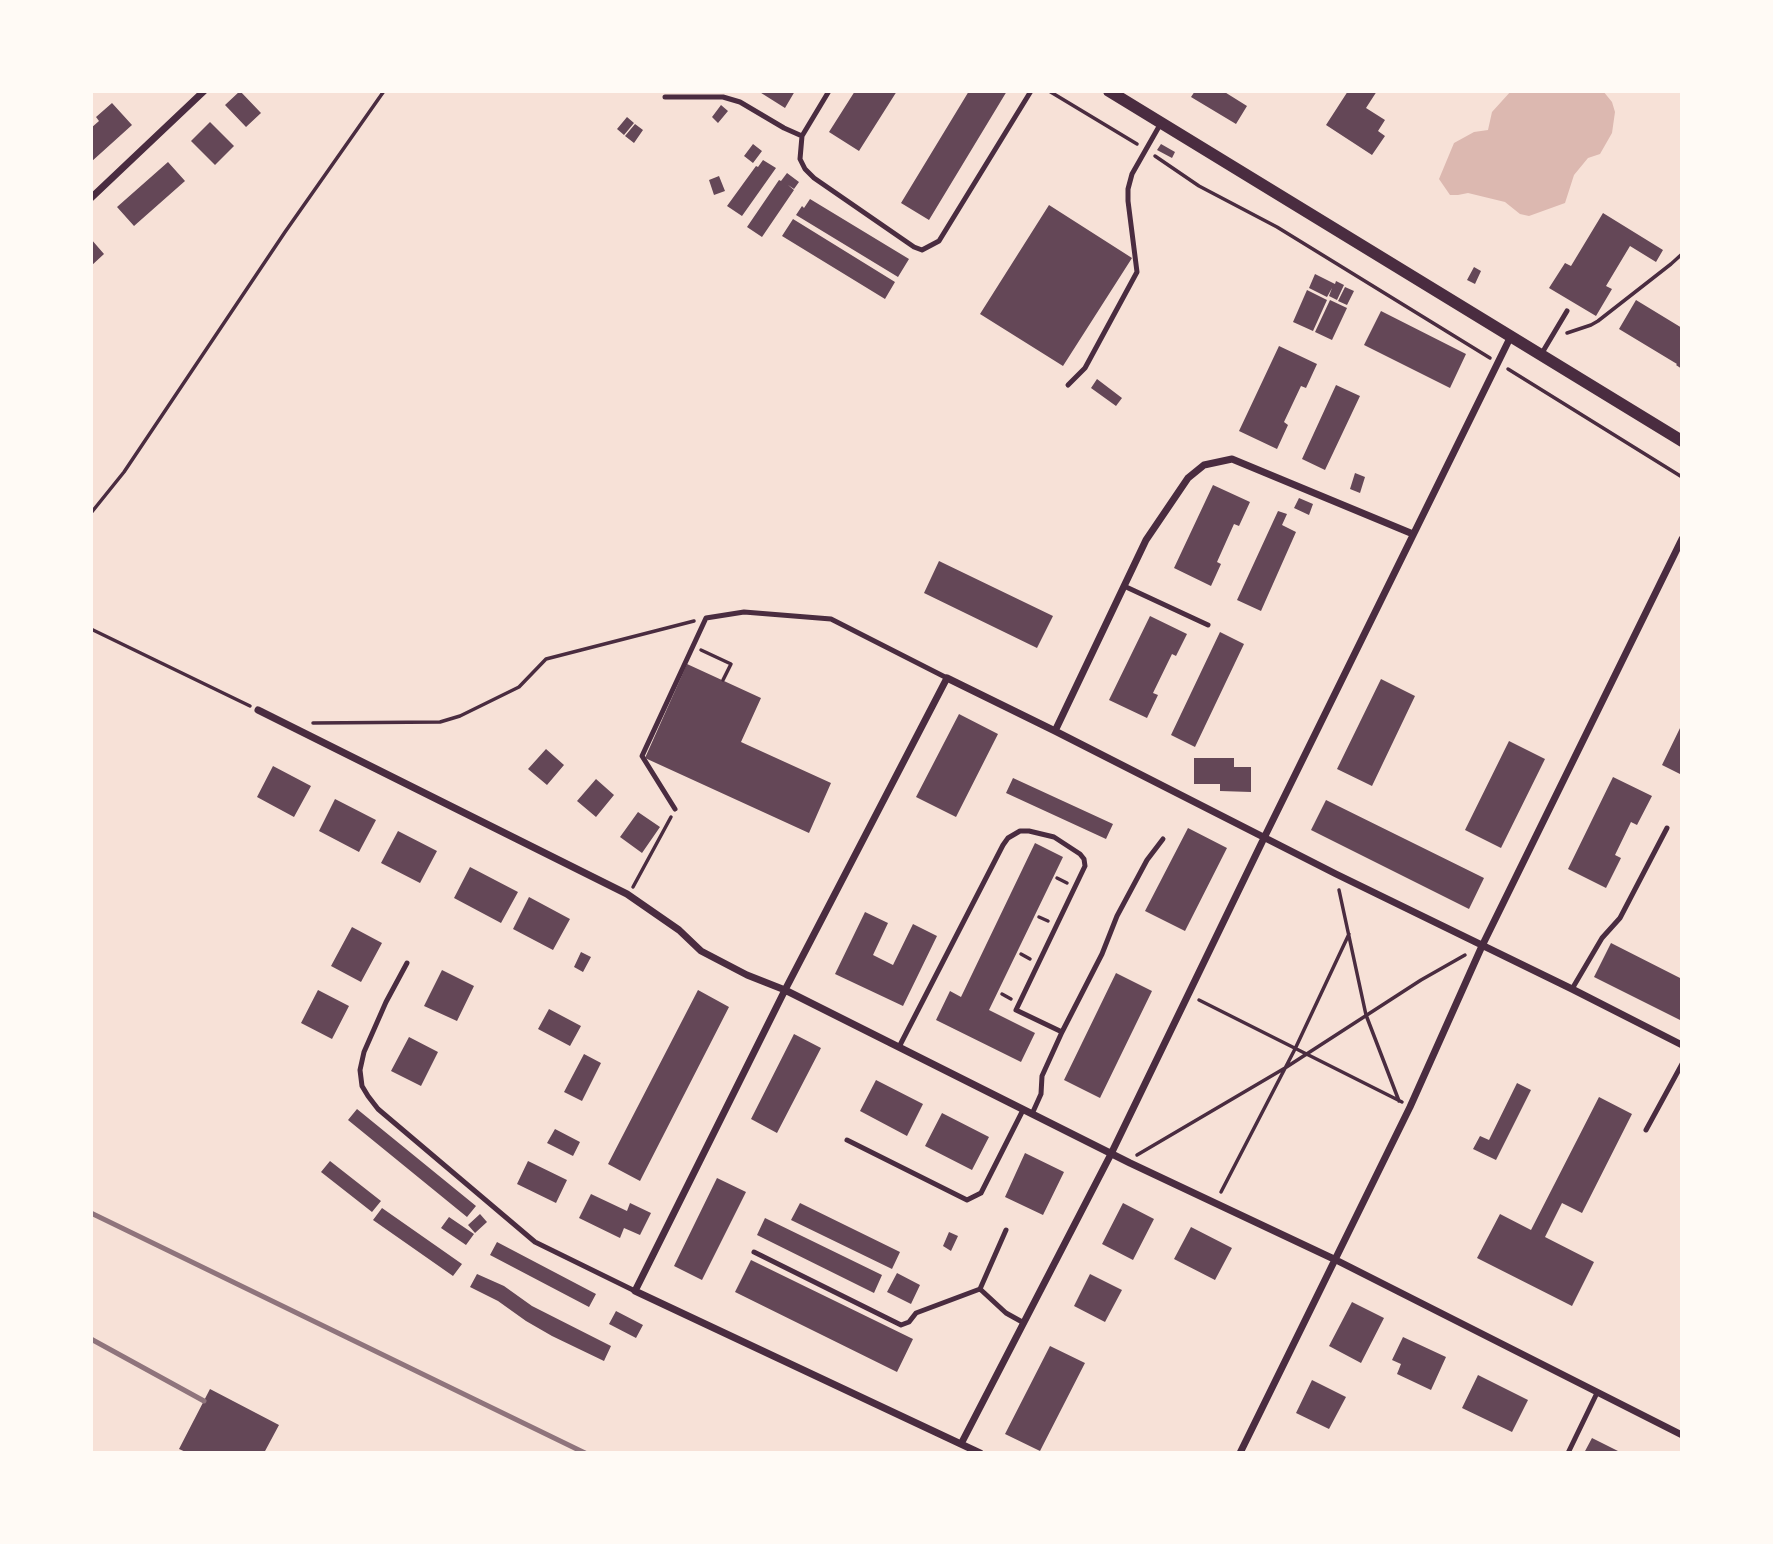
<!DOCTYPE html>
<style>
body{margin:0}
#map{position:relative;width:1773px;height:1544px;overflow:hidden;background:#f7e1d7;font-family:Raleway,sans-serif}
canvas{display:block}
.frame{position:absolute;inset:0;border:93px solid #fffaf5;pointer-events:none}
</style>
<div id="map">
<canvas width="1773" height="1544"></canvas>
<div class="frame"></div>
</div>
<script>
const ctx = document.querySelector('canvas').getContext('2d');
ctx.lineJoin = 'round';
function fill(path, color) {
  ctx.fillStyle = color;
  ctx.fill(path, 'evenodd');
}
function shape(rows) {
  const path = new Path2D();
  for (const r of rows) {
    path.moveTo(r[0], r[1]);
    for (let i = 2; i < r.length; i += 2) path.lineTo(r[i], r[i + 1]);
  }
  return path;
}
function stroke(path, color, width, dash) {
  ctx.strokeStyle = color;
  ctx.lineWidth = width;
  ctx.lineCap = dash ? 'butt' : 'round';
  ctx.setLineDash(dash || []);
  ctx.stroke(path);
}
fill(shape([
 [1511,91,1603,91,1612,102,1615,112,1612,133,1600,154,1588,158,1574,175,1565,203,1529,216,1520,214,1505,202,1468,193,1458,195,1450,195,1439,179,1454,143,1474,132,1488,130,1492,112]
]), '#dcb8b0');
fill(shape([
 [240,91,261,113,246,127,225,105],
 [758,91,795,91,785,108],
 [855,91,897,91,859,151,829,132],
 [969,91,1007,91,929,220,901,203],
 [1195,91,1223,91,1247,106,1236,124,1191,97],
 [1348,91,1377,91,1366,108,1385,120,1378,131,1385,136,1372,155,1326,125],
 [112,103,132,125,91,162,91,128,99,121,96,117],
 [721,105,728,111,718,123,712,117],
 [627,117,634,123,624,135,617,129],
 [210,122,234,146,215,165,191,141],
 [635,124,643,130,634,143,625,136],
 [753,144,762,151,753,163,744,156],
 [1161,144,1175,152,1172,158,1157,150],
 [763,160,776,168,742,216,727,206,756,166,758,167],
 [168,162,185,181,134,226,117,207],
 [787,173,799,182,794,189,788,185,794,190,762,237,747,227,779,180,781,181],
 [719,176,725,191,714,195,709,180],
 [810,199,909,259,898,277,796,215,802,206,804,208],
 [1049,205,1132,258,1063,366,980,314],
 [1603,213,1663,250,1656,262,1630,246,1606,286,1612,289,1596,316,1549,288,1565,263,1571,266],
 [793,219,895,282,885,299,782,236],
 [91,239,104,254,91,266],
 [1474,267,1481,271,1475,284,1467,280],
 [1315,274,1335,284,1336,281,1344,285,1337,300,1329,296,1332,288,1327,297,1309,288],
 [1345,287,1354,291,1347,305,1338,301],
 [1307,290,1327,300,1313,331,1293,322],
 [1330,300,1347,308,1332,340,1315,332],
 [1636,300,1682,328,1682,369,1676,365,1677,364,1619,329],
 [1381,311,1466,354,1450,388,1364,345],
 [1279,346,1317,364,1306,388,1301,386,1284,422,1288,425,1277,449,1239,431],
 [1097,379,1122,398,1116,406,1091,388],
 [1336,385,1360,396,1325,470,1302,459],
 [1355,473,1365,477,1360,493,1350,489],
 [1213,485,1250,502,1239,526,1234,524,1217,562,1221,564,1211,586,1174,568],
 [1299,498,1313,504,1309,515,1294,508],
 [1278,511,1287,514,1282,525,1296,532,1261,611,1237,600],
 [939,561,1053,616,1037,648,924,593],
 [1150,616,1187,634,1176,656,1172,654,1153,693,1158,695,1147,718,1109,700],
 [1220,632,1244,644,1195,747,1171,735],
 [687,664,761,698,741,742,831,783,809,833,645,758],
 [1381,679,1415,696,1372,786,1337,769],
 [959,714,998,734,956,817,916,797],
 [1682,724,1682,775,1662,765],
 [1509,741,1545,759,1501,848,1465,830],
 [546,749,564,765,547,785,528,769],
 [1194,758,1234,758,1234,767,1251,767,1251,792,1220,791,1220,784,1194,784],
 [273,766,311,786,294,817,257,797],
 [1613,777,1652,796,1637,825,1631,822,1615,855,1621,858,1606,888,1568,869],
 [1013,778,1113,824,1106,839,1006,793],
 [596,779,614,795,596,817,577,801],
 [335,799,376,820,359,852,319,831],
 [1326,800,1484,878,1469,909,1311,830],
 [638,812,660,827,642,853,620,837],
 [1188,828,1227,848,1185,931,1145,911],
 [398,831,437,851,420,883,381,863],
 [1035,843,1063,857,989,1010,1035,1033,1021,1062,936,1020,950,991,961,997],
 [470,867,518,892,501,923,454,898],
 [529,897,570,919,553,950,513,929],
 [865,912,888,923,873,955,893,965,913,924,937,936,903,1006,835,974],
 [352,927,382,943,361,982,331,966],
 [1611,943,1682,979,1682,1021,1594,977],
 [581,952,591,957,583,972,574,967],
 [442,970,474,986,457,1021,424,1006],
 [1116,973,1152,991,1100,1098,1064,1080],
 [318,990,349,1006,332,1039,301,1023],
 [698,990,729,1007,640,1181,608,1164],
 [549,1009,581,1026,570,1046,538,1029],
 [794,1034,821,1048,777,1133,751,1119],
 [409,1037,438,1052,421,1086,391,1071],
 [584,1054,601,1063,582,1101,564,1092],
 [876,1080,923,1104,907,1136,860,1111],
 [1517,1083,1531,1090,1496,1160,1473,1149,1480,1136,1489,1140],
 [1599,1097,1632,1114,1582,1213,1562,1203,1545,1237,1594,1262,1572,1306,1477,1258,1500,1214,1531,1230],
 [357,1109,476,1206,467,1217,348,1120],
 [942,1113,989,1137,972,1170,925,1146],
 [555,1129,580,1142,573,1156,547,1143],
 [1025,1153,1064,1172,1043,1215,1005,1197],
 [330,1161,381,1201,372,1212,321,1172],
 [528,1161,567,1180,556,1203,517,1184],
 [717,1178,746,1192,702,1280,674,1266],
 [591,1194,627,1211,630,1203,651,1213,640,1235,624,1228,620,1238,579,1218],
 [800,1203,900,1252,892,1269,791,1220],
 [1123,1203,1154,1219,1133,1260,1102,1244],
 [382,1208,462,1264,453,1276,373,1220],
 [480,1214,487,1222,475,1233,468,1225],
 [449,1217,474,1234,466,1245,441,1228],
 [765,1218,882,1275,874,1293,757,1235],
 [1191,1227,1232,1248,1215,1280,1174,1259],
 [949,1232,958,1236,951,1251,943,1246],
 [497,1242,596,1294,589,1307,490,1255],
 [751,1260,913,1339,897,1372,735,1292],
 [897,1273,920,1285,911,1304,887,1292],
 [477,1274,504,1286,532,1306,611,1346,604,1361,552,1336,526,1321,498,1301,470,1287],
 [1090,1274,1122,1290,1105,1322,1074,1306],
 [1352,1302,1384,1318,1361,1363,1329,1346],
 [616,1311,643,1325,636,1338,609,1324],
 [1403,1337,1446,1357,1431,1390,1397,1374,1401,1364,1392,1360],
 [1050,1346,1085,1363,1040,1451,1005,1434],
 [1478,1375,1528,1400,1512,1432,1462,1408],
 [1312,1380,1346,1397,1329,1429,1296,1413],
 [210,1389,279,1425,264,1453,188,1453,179,1449],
 [1592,1438,1622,1453,1584,1453]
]), '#644757');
stroke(shape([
 [1049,91,1137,144],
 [1155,156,1199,186,1277,227,1490,358],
 [1567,333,1591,325,1598,321,1671,264,1682,254],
 [1508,369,1682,477],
 [91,513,124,472,285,232,384,91],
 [91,629,250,706],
 [701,650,731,664,723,680],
 [313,723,440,722,460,716,519,687,546,659,694,621],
 [1057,878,1067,883],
 [633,887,671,817],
 [1339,890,1366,1015,1399,1101],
 [1039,917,1048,921],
 [1021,954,1030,959],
 [1002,994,1011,999],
 [1199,1000,1402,1102],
 [1137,1155,1285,1068,1421,980,1465,955],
 [1221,1192,1295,1049,1349,934]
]), '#4a2c40', 3.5);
stroke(shape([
 [829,91,802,136,800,159,805,169,814,178,914,247,922,250,939,241,1031,91],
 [665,97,723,97,740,102,784,128,802,136],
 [1542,353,1567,311],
 [1068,385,1085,368,1137,272,1128,201,1128,189,1132,174,1161,123],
 [1124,586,1208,625],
 [675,809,642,756,706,618,744,612,831,619,947,678],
 [407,963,386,1002,364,1052,360,1070,362,1086,368,1096,378,1109,535,1242,635,1291],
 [1572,989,1602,938,1620,918,1667,828],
 [899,1047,1003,845,1008,838,1020,831,1029,831,1054,837,1080,854,1084,859,1085,866,1016,1010,1062,1032],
 [1032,1114,1041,1094,1042,1076,1062,1032,1102,954,1117,916,1147,860,1163,839],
 [1646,1130,1682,1064],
 [847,1140,967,1200,981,1193,1023,1110],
 [1006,1230,980,1289,1006,1313,1024,1323],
 [754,1252,901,1325,909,1322,916,1313,980,1289],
 [1568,1453,1597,1393]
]), '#4a2c40', 5);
stroke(shape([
 [91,198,204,91],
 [258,710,627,894,679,930,701,951,747,975,785,990,1130,1163,1336,1260,1682,1435],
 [1055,731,1146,540,1188,478,1204,465,1232,459,1413,534],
 [961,1444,1111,1154,1264,838,1511,336],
 [980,1453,635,1291,785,990,947,678,1055,731,1336,874,1572,989,1682,1045],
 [1240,1453,1410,1107,1482,946,1682,539]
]), '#4a2c40', 7);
stroke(shape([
 [1109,91,1682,441]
]), '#4a2c40', 12);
stroke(shape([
 [91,1213,585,1453],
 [91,1339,204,1401]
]), '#8f747c', 5);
</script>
